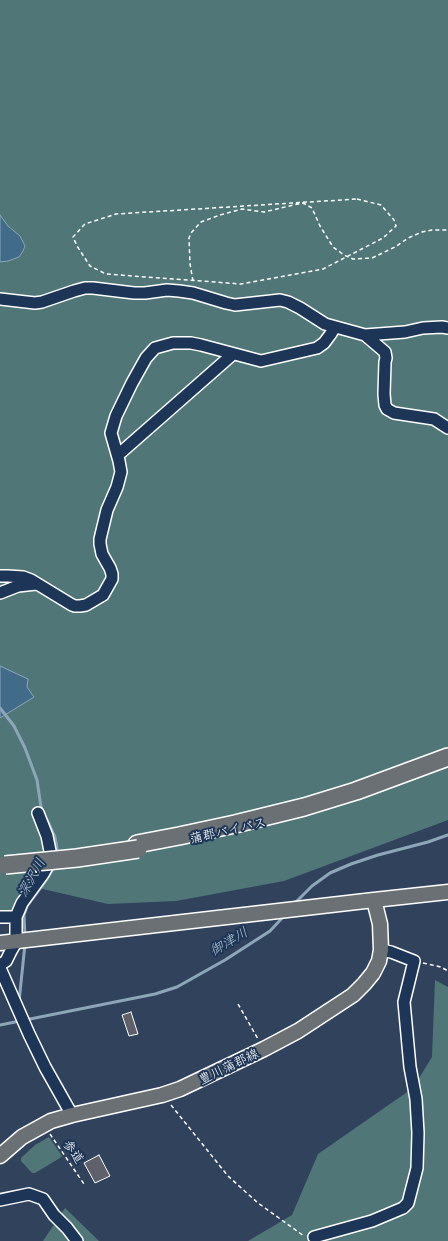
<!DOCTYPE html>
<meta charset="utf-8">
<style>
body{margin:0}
canvas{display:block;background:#31425d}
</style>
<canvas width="448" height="1241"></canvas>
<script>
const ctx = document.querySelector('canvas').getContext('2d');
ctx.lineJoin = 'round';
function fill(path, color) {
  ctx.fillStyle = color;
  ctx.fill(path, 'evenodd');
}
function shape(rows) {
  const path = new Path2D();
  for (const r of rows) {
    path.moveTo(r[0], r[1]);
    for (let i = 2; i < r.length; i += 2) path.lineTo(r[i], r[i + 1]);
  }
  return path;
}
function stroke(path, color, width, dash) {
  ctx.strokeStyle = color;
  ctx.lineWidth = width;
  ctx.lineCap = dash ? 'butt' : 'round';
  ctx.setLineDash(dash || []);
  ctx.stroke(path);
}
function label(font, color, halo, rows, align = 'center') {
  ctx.font = font + ' "Playpen Sans","Klee One",sans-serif';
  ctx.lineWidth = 4;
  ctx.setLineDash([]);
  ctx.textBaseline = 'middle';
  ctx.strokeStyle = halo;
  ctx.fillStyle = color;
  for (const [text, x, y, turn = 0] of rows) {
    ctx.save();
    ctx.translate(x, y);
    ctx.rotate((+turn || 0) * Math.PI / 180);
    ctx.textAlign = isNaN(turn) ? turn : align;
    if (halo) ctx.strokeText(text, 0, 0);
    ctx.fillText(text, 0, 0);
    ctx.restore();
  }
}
fill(shape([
 [0,0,448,0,448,820,284,881,176,901,108,904,34,887,10,919,0,920],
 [435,980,448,987,448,1241,248,1241,292,1215,318,1154,413,1088,432,1057],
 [49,1137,62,1156,60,1158,35,1173,32,1173,21,1161,21,1158,35,1145],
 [65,1208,99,1241,43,1241]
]), '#507678');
const water = shape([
 [0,215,8,226,20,236,25,246,23,251,19,257,8,261,0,262,0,215],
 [0,666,28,679,27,687,34,697,0,718,0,666]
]);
fill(water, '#416b88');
stroke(water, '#8da6b8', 1);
stroke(shape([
 [0,708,14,726,25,748,37,780,41,807,55,837,57,848,57,854],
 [294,904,312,886,330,873,351,864,378,855,428,842,448,835],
 [25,936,24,915,27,906,47,879,54,867],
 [19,1002,25,944],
 [25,1020,155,994,177,987,225,960,270,931,284,916],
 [0,1025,20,1021]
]), '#8da6b8', 3);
const building = shape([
 [131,1012,138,1034,129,1036,122,1015,131,1012],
 [99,1155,110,1176,95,1183,84,1163,99,1155]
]);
fill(building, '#60606a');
stroke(building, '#fff', 1);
const minor = shape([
 [0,299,35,303,42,302,74,291,85,288,93,288,134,293,145,293,167,290,179,291,193,293,226,303,235,305,280,300,288,302,300,308,325,324,365,335,385,352,386,358,385,362,384,394,385,405,387,409,394,413,434,419,448,428],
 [365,335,405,332,423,328,442,327,448,328],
 [118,455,233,354],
 [0,576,8,576,23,577,31,580,72,605,75,606,80,606,86,605,103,595,112,579,112,574,110,568,102,554,100,544,100,539,107,510,117,487,121,472,119,461,111,433,116,416,132,383,146,358,155,348,173,343,191,343,201,345,261,361,317,348,324,343,330,335,335,327],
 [0,593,18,586,36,584],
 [0,917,16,917,16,935,15,944,11,951,6,961,0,965],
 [16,917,22,903,43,874,48,865,49,859,50,851,47,836,38,813],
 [0,968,29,1034,45,1067,72,1115],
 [0,1200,29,1194,43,1199,54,1215,67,1228,77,1241],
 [314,1237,372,1221,403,1208,408,1203,417,1168,418,1133,416,1099,410,1067,404,1002,414,961,391,952,381,950]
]);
const major = shape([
 [0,943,374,900],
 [0,1156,22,1137,51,1121,72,1115,162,1095,180,1089,264,1049,298,1031,353,995,364,984,373,973,379,961,381,950,380,924,374,900,448,892]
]);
const highway = shape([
 [137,844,179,836,235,824,304,807,356,791,448,757]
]);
stroke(minor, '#fff', 14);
stroke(major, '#fff', 17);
stroke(highway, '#fff', 20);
stroke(shape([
 [357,199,381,205,394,220,396,226,383,238,323,269,241,284,106,274,90,266,77,246,73,237,85,224,116,214,357,199],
 [193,281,190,264,189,238,191,233,201,222,220,215,242,209,264,212,302,203,305,204,312,208,320,226,333,247,344,255,353,259,372,258,395,247,408,238,422,232,432,230,448,230],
 [423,963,441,967,448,971],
 [238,1004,258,1039],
 [171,1105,228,1176,258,1203,304,1236],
 [50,1134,84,1184]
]), '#fff', 1.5, [4, 3]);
stroke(minor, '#1d3557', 11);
stroke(major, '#6a7074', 14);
stroke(highway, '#6a7074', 17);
const highwayBridge = shape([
 [5,865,77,858,138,849]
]);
stroke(highwayBridge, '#fff', 20, []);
stroke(highwayBridge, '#6a7074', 17);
label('13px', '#fff', '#1d3557', [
 ["蒲郡バイパス",228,831,-13],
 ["豊川蒲郡線",229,1067,-26],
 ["参道",73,1152,55]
]);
label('italic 14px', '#b3c4cf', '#1d3557', [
 ["深沢川",32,878,-61],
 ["御津川",229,942,-31]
]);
</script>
